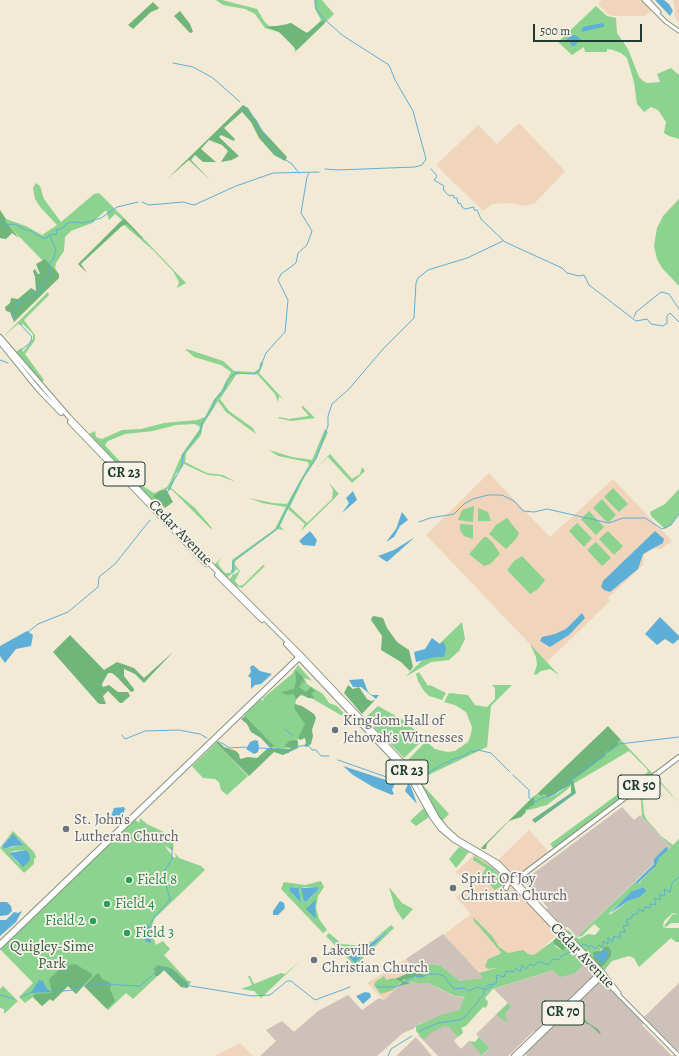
<!DOCTYPE html>
<style>
body{margin:0}
#map{position:relative;width:679px;height:1056px;overflow:hidden;background:#f2ead5;font-family:Alegreya,serif}
canvas{display:block}
.scale{position:absolute;left:533px;top:24px;width:109px;height:18px;box-sizing:border-box;border:2px solid #1f3d34;border-top:0;padding-left:5px;font-size:12px;line-height:14px;white-space:nowrap;color:#1f3d34;-webkit-text-stroke:3px #f7f3e8;paint-order:stroke}
</style>
<div id="map">
<canvas width="679" height="1056"></canvas>
<div class="scale">500 m</div>
</div>
<script>
const ctx = document.querySelector('canvas').getContext('2d');
ctx.lineJoin = 'round';
function fill(path, color) {
  ctx.fillStyle = color;
  ctx.fill(path, 'evenodd');
}
function shape(rows) {
  const path = new Path2D();
  for (const r of rows) {
    path.moveTo(r[0], r[1]);
    for (let i = 2; i < r.length; i += 2) path.lineTo(r[i], r[i + 1]);
  }
  return path;
}
function stroke(path, color, width, dash) {
  ctx.strokeStyle = color;
  ctx.lineWidth = width;
  ctx.lineCap = dash ? 'butt' : 'round';
  ctx.setLineDash(dash || []);
  ctx.stroke(path);
}
function label(font, color, halo, rows, align = 'center') {
  ctx.font = font + ' Alegreya,serif';
  ctx.lineWidth = 3.5;
  ctx.setLineDash([]);
  ctx.textBaseline = 'middle';
  ctx.strokeStyle = halo;
  ctx.fillStyle = color;
  for (const [text, x, y, turn = 0] of rows) {
    ctx.save();
    ctx.translate(x, y);
    ctx.rotate((+turn || 0) * Math.PI / 180);
    ctx.textAlign = isNaN(turn) ? turn : align;
    if (halo) ctx.strokeText(text, 0, 0);
    ctx.fillText(text, 0, 0);
    ctx.restore();
  }
}
fill(shape([
 [601,0,643,0,652,10,645,16,613,16,608,14,599,5,598,3],
 [673,0,679,0,679,23,674,16,675,11],
 [519,123,565,171,535,203,526,206,512,203,492,204,483,211,436,165,478,125,497,144],
 [489,473,550,537,613,479,672,541,661,549,653,548,647,552,644,555,643,565,610,596,608,598,610,601,547,662,426,535],
 [529,830,549,852,515,877,498,860],
 [475,854,493,865,560,931,537,954,479,973,443,935,471,914,456,897,469,885,456,872],
 [406,959,416,970,384,1000,367,983],
 [240,1043,253,1056,214,1056]
]), '#f0d5bc');
fill(shape([
 [622,807,634,820,640,815,671,847,577,937,568,927,564,928,546,909,548,908,539,897,523,881],
 [443,934,484,978,460,981,441,966,431,964,416,970,406,959],
 [588,961,643,1018,679,983,679,1050,676,1053,679,1056,672,1056,676,1053,645,1021,642,1025,672,1056,527,1056,522,1051,538,1035,534,1031,508,1056,438,1056,418,1035,453,1021,463,1031,454,1041,461,1049,469,1041,483,1055,490,1048,476,1034,508,1003,494,989,553,970,575,973],
 [402,983,428,983,454,996,467,998,459,1010,419,1024,413,1029,403,1033,377,1056,260,1056,276,1041,266,1030,282,1021,294,1032,318,1011,348,995,362,1010,379,998,384,1000],
 [416,1037,432,1056,396,1056,415,1038]
]), '#cec1b9');
fill(shape([
 [216,0,222,0,257,9,264,21,269,26,278,26,291,23,305,33,309,32,321,20,315,9,314,0,322,0,334,14,295,52,294,47,284,36,279,32,265,28,255,14,245,9,223,5],
 [596,6,607,16,616,18,617,33,628,49,639,77,643,81,647,83,660,82,657,74,671,68,679,75,679,139,669,136,664,133,666,122,658,110,651,107,644,112,637,104,634,82,627,58,621,53,613,50,607,49,607,52,585,52,584,47,572,55,558,42],
 [36,183,40,186,44,199,61,222,94,194,99,193,124,218,122,220,115,214,109,220,106,210,94,221,95,222,71,231,65,237,64,251,56,263,55,268,58,273,46,260,42,260,4,221,6,219,26,226,42,235,57,225,41,208,35,199,33,188],
 [679,199,679,286,662,268,657,259,654,246,657,228,663,216],
 [127,223,141,238,143,238,186,283,177,288,179,282,173,271,154,251,124,225],
 [48,292,49,295,24,320,35,335,35,340,25,354,44,380,41,383,4,337,16,352,21,348,23,352,33,339,33,334,23,324,21,325,18,324,4,336],
 [187,349,223,361,234,371,254,372,259,369,261,361,263,364,259,373,284,400,279,396,278,402,275,394,257,374,242,373,236,375,220,399,229,411,253,428,256,434,226,412,218,401,203,425,201,435,186,453,185,462,207,473,223,475,236,482,220,476,208,475,184,464,176,474,171,488,195,508,212,528,211,529,172,490,164,489,155,494,158,501,155,503,89,434,95,431,96,437,102,439,122,430,141,429,164,423,197,420,205,417,213,401,221,391,231,372,221,365,194,357,186,350],
 [195,424,200,427,199,430,182,454,170,482,167,487,154,493,141,485,105,445,108,441,125,434,153,431,176,425],
 [302,405,315,418,291,421,278,418,279,417,289,419,309,416,302,408],
 [325,429,328,432,317,457,304,478,290,507,307,523,332,499,333,490,329,483,339,494,301,531,305,524,288,509,280,526,284,530,278,529,235,561,235,565,240,571,235,581,239,586,243,585,263,565,265,566,242,588,236,586,229,579,236,573,239,572,237,569,227,578,214,565,221,558,218,563,220,567,225,573,230,573,232,569,232,560,275,529,286,507,262,503,249,498,273,503,287,504,309,465,308,462,278,456,269,450,292,457,312,460],
 [330,454,352,479,360,474,362,467,365,471,352,483,328,457,316,469],
 [613,488,628,504,619,512,604,497],
 [679,489,679,514,671,525,665,529,651,516,650,512,665,504],
 [602,499,616,515,608,523,593,508],
 [474,506,473,522,458,520,462,510],
 [478,508,488,512,491,521,478,521],
 [589,511,604,527,596,535,581,519],
 [507,518,519,533,516,539,506,549,489,534,496,525],
 [577,523,592,538,584,547,569,531],
 [460,524,473,525,473,539,464,536,460,530],
 [608,531,623,546,614,555,599,539],
 [484,537,487,537,493,543,500,554,490,564,484,566,469,554],
 [596,542,611,558,602,566,587,550],
 [522,556,545,580,538,589,530,594,507,570,514,561],
 [462,622,465,639,459,651,449,660,431,662,405,677],
 [530,644,559,675,550,669,541,671,536,675,534,674,537,665,536,657],
 [298,665,312,681,304,678,307,684,323,694,329,703,337,706,351,721,313,699,300,695,296,700,295,707,306,725,297,741,292,742,289,741,286,744,286,747,290,748,277,750,244,715,261,699,264,701,263,698,292,674],
 [419,672,428,686,430,685,446,693,442,700,429,696,424,691,418,681,416,674],
 [492,685,512,685,491,706,487,747,418,780,406,762,426,741,435,749,447,752,455,751,468,742,471,734,472,727,466,712,455,705,444,702,449,693,468,695,475,705,487,707,495,699,495,688],
 [378,706,405,721,424,739,404,758,365,718],
 [621,740,654,775,554,849,550,844,648,772,647,769,629,751,573,784,573,780,579,775,604,756,606,752,616,747,619,741],
 [216,743,248,776,227,795,221,790,219,782,215,779,203,778,192,766],
 [659,780,679,803,659,782,640,795,643,802,644,814,647,820,661,836,673,845,679,839,679,923,671,923,666,927,664,926,673,914,679,915,673,913,664,921,663,927,667,928,679,928,679,942,676,942,671,938,639,967,634,958,629,956,612,961,603,972,566,931,568,930,579,939,588,934,595,935,600,929,594,924,582,936,577,937,654,864,636,882,638,884,654,868,659,858,671,847,642,817,641,801,639,795],
 [645,887,644,893,640,897,628,901,610,915,609,913,634,890],
 [608,946,611,950,611,956,599,965,594,959,602,948],
 [420,782,449,814,441,822,441,821],
 [571,783,570,787,564,792,547,805,525,811,525,809,534,802,534,796,537,794,539,796,544,794,548,798,557,794],
 [424,808,429,817,416,826,410,821],
 [133,817,139,823,140,818,147,824,174,837,173,851,164,845,174,858,176,857,175,853,179,858,201,866,205,870,154,919,151,931,156,945,163,941,170,949,164,955,188,981,191,981,188,988,181,987,164,970,133,999,126,993,108,1010,84,986,91,978,76,994,68,986,53,1001,50,999,42,1006,33,997,25,1003,19,997,33,983,0,949,0,944],
 [13,831,34,852,36,857,34,859,34,864,24,873,0,848],
 [10,837,17,838,24,844,4,849,2,846],
 [26,850,19,864,9,853,14,851],
 [459,847,469,852,456,868,449,859],
 [474,856,494,869,503,879,503,885,495,890,481,876,486,868,473,860],
 [321,881,324,887,318,896,316,908,319,919,327,930,323,933,281,889,284,882,305,885],
 [290,887,299,888,301,903,289,890],
 [303,887,317,887,319,889,307,901],
 [389,887,402,903,413,909,403,920,395,908],
 [473,917,492,936,499,947,508,953,523,950,528,954,534,955,553,941,556,947,562,951,566,945,571,950,569,953,573,956,574,952,585,964,575,973,560,977,553,970,493,989,485,998,488,1002,487,1006,485,1008,483,1007,466,1026,461,1028,463,1033,458,1037,449,1027,444,1026,429,1034,424,1040,416,1031,416,1026,441,1015,459,1010,465,997,455,996,428,983,419,983,421,987,418,983,405,982,403,979,406,980,415,976,418,978,424,977,423,973,420,973,418,969,431,964,441,966,460,981,483,978,479,973,496,968,488,969,485,966,488,959,500,954,501,952,474,921],
 [391,925,394,928,355,966,326,936,329,933,342,944,361,946,372,941],
 [391,928,355,962,330,937,342,947,351,948,355,953,361,954,366,951,370,943],
 [301,960,261,998,254,991,241,989,252,985,248,976,250,976,254,984,281,973,285,974],
 [384,976,386,980,393,978,402,981,393,990,381,994,374,985,376,981],
 [3,986,18,1001,4,1014,4,1009,0,1008,0,989],
 [508,1003,511,1007,505,1013,507,1022,496,1015],
 [479,1037,490,1048,482,1055,469,1041,475,1042]
]), '#8bd38f');
fill(shape([
 [153,2,159,8,158,9,151,12,133,29,128,25],
 [180,11,190,24,193,32,190,33,174,16],
 [323,20,325,23,297,50,279,32,266,27,285,25,291,23,307,33],
 [243,105,248,108,262,130,287,157,285,161,274,155,259,138,251,122,242,112,224,128,235,139,234,141,221,135,219,137,239,156,232,160,221,162,228,151,222,145,209,140,201,149,216,162,203,162,195,155,191,160,210,180,189,160,167,179],
 [0,210,6,219,5,221,19,238,12,233,6,239,0,238],
 [124,218,143,238,141,238,127,224,122,226,81,264,87,273,78,264],
 [45,259,59,274,59,278,14,322,10,312,6,311,5,307,10,303,11,298,18,299,31,288,36,291,35,277,33,271,35,269,38,274,40,274,36,264],
 [166,489,173,502,165,508,153,496,160,491],
 [374,616,383,618,387,628,397,642,409,650,413,667,410,671,401,662,381,650,382,636,371,620,372,617],
 [70,635,104,670,117,662,134,668,144,678,173,652,144,683,135,674,124,669,124,676,134,689,134,691,131,692,117,677,112,673,108,673,102,684,103,687,109,685,118,692,128,692,130,696,122,703,120,703,108,691,103,696,106,704,100,704,98,703,53,652],
 [295,670,302,676,305,683,301,680,302,683,299,687,306,692,311,687,315,692,311,693,314,698,308,698,302,694,296,699,294,694,287,695,281,692,294,689,296,681],
 [348,685,353,689,359,687,367,699,371,701,375,700,362,714,344,693],
 [295,704,302,706,314,714,316,718,312,730,313,736,311,744,307,747,304,746,306,743,305,738,300,740,298,738,305,724,294,708],
 [245,716,275,747,270,748,261,738,251,732,247,724,241,719],
 [608,726,621,740,619,741,617,746,612,750,606,752,605,756,573,780,576,793,535,823,532,820,533,819,571,793,571,784,548,798,544,794,541,796,537,794],
 [295,740,298,741,298,748,283,755,274,752,249,776,216,743,218,741,224,747,236,751,239,754,240,759,248,757,257,758,267,749,289,749,291,748,286,747,285,745,289,741],
 [534,796,534,805,530,806,528,809,525,809,526,812,521,817,509,821,487,844,486,849,482,849,481,848],
 [558,936,566,945,563,951,554,944,553,941],
 [608,946,611,950,611,956,601,968,594,959,593,952,601,951,604,947],
 [75,964,92,974,92,976,76,994,68,986,53,1001,50,999,42,1006,33,997,35,994,51,993,52,992,49,981,50,978,62,967],
 [412,964,420,973,423,973,424,977,418,978,415,976,406,980,403,979,403,981,411,983,399,986,402,982,395,979,411,972,414,969,411,966],
 [158,965,171,968,188,983,188,988,181,987,164,970,158,976,155,976,154,973,156,971,153,970],
 [98,973,102,979,111,983,110,989,115,1001,107,1009,84,986],
 [578,1010,587,1022,599,1030,601,1035,590,1025,579,1021,577,1016]
]), '#70b57a');
fill(shape([
 [655,0,664,0,669,4,673,11,670,16],
 [602,23,605,25,603,27,581,32,583,27],
 [575,35,581,39,574,46,571,45,570,42,565,42,570,36],
 [353,491,357,500,342,513,349,503,346,498],
 [402,512,408,520,400,526,394,537,386,542,396,529],
 [310,531,317,540,315,546,303,545,299,541],
 [655,531,664,539,663,543,643,554,638,569,610,592,604,590,601,587,603,581],
 [415,537,387,562,378,556,394,550],
 [582,613,585,618,569,635,550,647,540,641,542,637,555,634,566,629],
 [660,617,679,636,679,639,673,644,665,639,657,645,645,634],
 [27,631,33,635,31,646,16,649,5,663,0,656,0,646],
 [432,638,440,644,444,642,446,649,444,657,435,657,416,662,414,652,425,649],
 [253,665,260,671,272,674,261,684,255,685,251,689,251,678,248,676,251,672,250,667],
 [363,679,368,692,372,695,379,695,376,699,361,687,353,687,349,680],
 [255,740,258,741,259,748,258,752,254,754,246,749,250,742],
 [343,766,395,783,392,790,394,794,392,795,373,787,353,775],
 [406,780,411,787,417,804,405,791,408,784,405,782],
 [124,807,125,809,122,818,116,823,109,822,114,808],
 [13,834,24,845,13,846,4,849,2,846],
 [665,848,667,847,668,850,659,858,656,866,637,884,636,882,654,864,654,859],
 [26,850,29,853,30,860,23,867,9,853],
 [290,887,299,888,301,903,289,890],
 [317,887,319,888,318,890,307,901,304,901,301,888],
 [644,887,646,891,640,897,628,901,609,914,632,891],
 [316,899,315,907,316,919,306,909],
 [280,901,284,903,285,908,278,915,273,915,273,911],
 [0,902,7,902,11,906,12,911,8,915,0,916],
 [22,911,16,922,0,936,0,920,6,920,14,912,18,913],
 [148,925,150,927,151,943,146,941,141,934],
 [391,928,355,963,330,936,342,947,351,948,355,953,361,954,366,951,370,944],
 [607,950,609,953,608,956,603,963,600,962,594,955],
 [39,980,43,981,46,988,52,992,31,993],
 [365,992,370,993,371,997,363,1004,356,996]
]), '#5dafd8');
stroke(shape([
 [316,0,316,8,321,16,342,35,389,65,395,80,413,111,426,159,422,165,415,167,337,170,325,169],
 [173,63,193,67,213,78,240,102],
 [243,106,256,120,268,142,281,157,292,164,299,173],
 [431,169,437,176,434,180,444,186,443,189,446,193,450,196,453,195,454,198,457,198,458,203,461,204,462,207,465,209,474,207,474,210,477,210,481,219,505,242,562,268,567,273,579,276,584,275,589,285,636,321,647,319,651,324,663,326,667,323,667,316,670,313,679,322],
 [142,202,149,205,183,202,194,205,236,186,273,173,319,172],
 [0,222,6,225,15,224,25,230,31,231,42,238,47,238,49,235,57,234,56,230,63,228,66,224,72,222,84,223,101,218,117,207,138,202],
 [634,317,636,312,661,292,669,294,679,309],
 [14,319,12,316,13,313,18,306,18,301,25,301,31,295,38,293,50,273,49,263,53,260,56,250,50,236],
 [19,323,32,337,30,343,20,351],
 [0,360,8,363],
 [159,500,167,493,182,466,183,455,200,432,202,423,213,407,215,400,224,390,227,381,235,373,255,374,259,371,266,353,285,332,288,300,278,280,281,274,296,263,298,253,307,245,312,231,301,213,307,177,309,173],
 [419,522,430,518,454,514,464,504,473,499,488,495,502,495,514,501,523,511,534,512,547,509,609,523,623,518,645,518,662,529,671,525,679,514],
 [233,573,233,563,235,560,277,529,300,482,316,459,328,426,328,416,332,404,349,389,383,349,414,318,416,283,418,278,428,270,467,258,503,241],
 [233,576,233,575],
 [28,632,38,624,68,612,98,587,99,577,115,564,150,520],
 [285,729,292,735],
 [122,735,125,739,145,731,179,730,200,734,207,738],
 [220,742,230,748,246,747],
 [259,748,281,749,288,753,294,747,308,745,312,750,316,750,321,756,329,756],
 [338,760,395,780,408,781],
 [513,775,529,790,529,798,536,802,539,799,555,794,570,780,619,744,679,737],
 [419,779,444,763,450,762,451,760,465,755,472,750,473,752,478,750,491,753,510,772],
 [535,819,535,820,538,819,572,794,571,781],
 [149,926,155,916,170,900,163,873,172,859,172,847],
 [581,946,584,944,589,947,591,945,595,949,599,945,603,948,603,941,608,944,608,937,612,942,614,936,620,938,620,932,625,932,623,926,629,925,626,920,632,918,632,915,637,914,639,909,643,912,645,907,650,908,650,904,656,905,654,898,661,900,659,894,665,896,664,889,670,892,672,883,679,877],
 [88,986,101,984,140,986,157,971,165,968,185,985,252,996,270,995,287,981,291,981,315,1000,350,987],
 [376,987,396,987,415,976,422,977,428,974,437,974,444,976,454,989,464,988,469,991,477,987,484,989],
 [486,990,496,983,497,975,504,977,506,971,514,972,516,968,520,972,522,965,526,969,530,964,534,966,537,962,539,963,541,961,544,964,549,964,553,959,559,960,561,956,573,951],
 [53,992,73,990,81,985],
 [0,995,14,999],
 [21,997,32,992],
 [420,1031,438,1023,460,1020,465,1017,484,994,484,989,488,985,493,984],
 [388,1056,391,1049,412,1036]
]), '#5dafd8', 1);
const secondary = shape([
 [644,0,666,22,679,31],
 [648,0,659,12],
 [0,943,299,656],
 [0,947,300,658],
 [604,974,619,993],
 [601,977,679,1056]
]);
const primary = shape([
 [0,337,69,417,215,569,300,654,408,768,417,781,437,818,446,829,457,839,498,863,604,974,519,1056],
 [0,342,38,389,61,413],
 [70,422,206,564],
 [217,575,262,620],
 [286,644,408,774,432,817,441,829,454,840,487,859,498,868,601,977],
 [513,882,679,757],
 [506,888,508,882,506,877],
 [514,1056,599,974]
]);
const trunk = shape([
 [176,532,178,530]
]);
stroke(secondary, '#889484', 5);
stroke(primary, '#889484', 6);
stroke(trunk, '#889484', 6);
stroke(secondary, '#fff', 3);
stroke(primary, '#fff', 4);
stroke(trunk, '#fff', 4.5);
for (const [x, y, r, color] of [
 [335,730,4,"#6b7280"],
 [66,829,4,"#6b7280"],
 [129,880,4,"#2e9e5b"],
 [453,888,4,"#6b7280"],
 [107,904,4,"#2e9e5b"],
 [93,921,4,"#2e9e5b"],
 [127,933,4,"#2e9e5b"],
 [314,960,4,"#6b7280"]
]) {
  const dot = new Path2D();
  dot.arc(x, y, r, 0, 2 * Math.PI);
  ctx.fillStyle = color;
  ctx.fill(dot);
  stroke(dot, '#f7f3e8', 1.5);
}
for (const [x, y, w] of [
 [124,474,42],
 [407,772,42],
 [639,787,42],
 [563,1013,42]
]) {
  const box = new Path2D();
  box.roundRect(x - w / 2, y - 12, w, 24, 3);
  ctx.fillStyle = '#f7f3e8';
  ctx.fill(box);
  stroke(box, '#1f3d34', 1);
}
label('bold 14px', '#1f3d34', null, [
 ["CR 23",124,474],
 ["CR 23",407,772],
 ["CR 50",639,787],
 ["CR 70",563,1013]
]);
label('15px', '#1f3d34', '#f7f3e8', [
 ["Cedar Avenue",180,533,46],
 ["Cedar Avenue",582,956,46]
]);
label('15px', '#5b616d', '#f7f3e8', [
 ["Kingdom Hall of",343,721],
 ["Jehovah's Witnesses",343,738],
 ["St. John's",74,820],
 ["Lutheran Church",74,837],
 ["Spirit Of Joy",461,879],
 ["Christian Church",461,896],
 ["Lakeville",322,951],
 ["Christian Church",322,968]
], 'left');
label('15px', '#27864d', '#f7f3e8', [
 ["Field 8",137,880],
 ["Field 4",115,904],
 ["Field 2",85,921,"right"],
 ["Field 3",135,933]
], 'left');
label('15px', '#355b46', '#f7f3e8', [
 ["Quigley-Sime",52,947],
 ["Park",52,964]
]);
</script>
